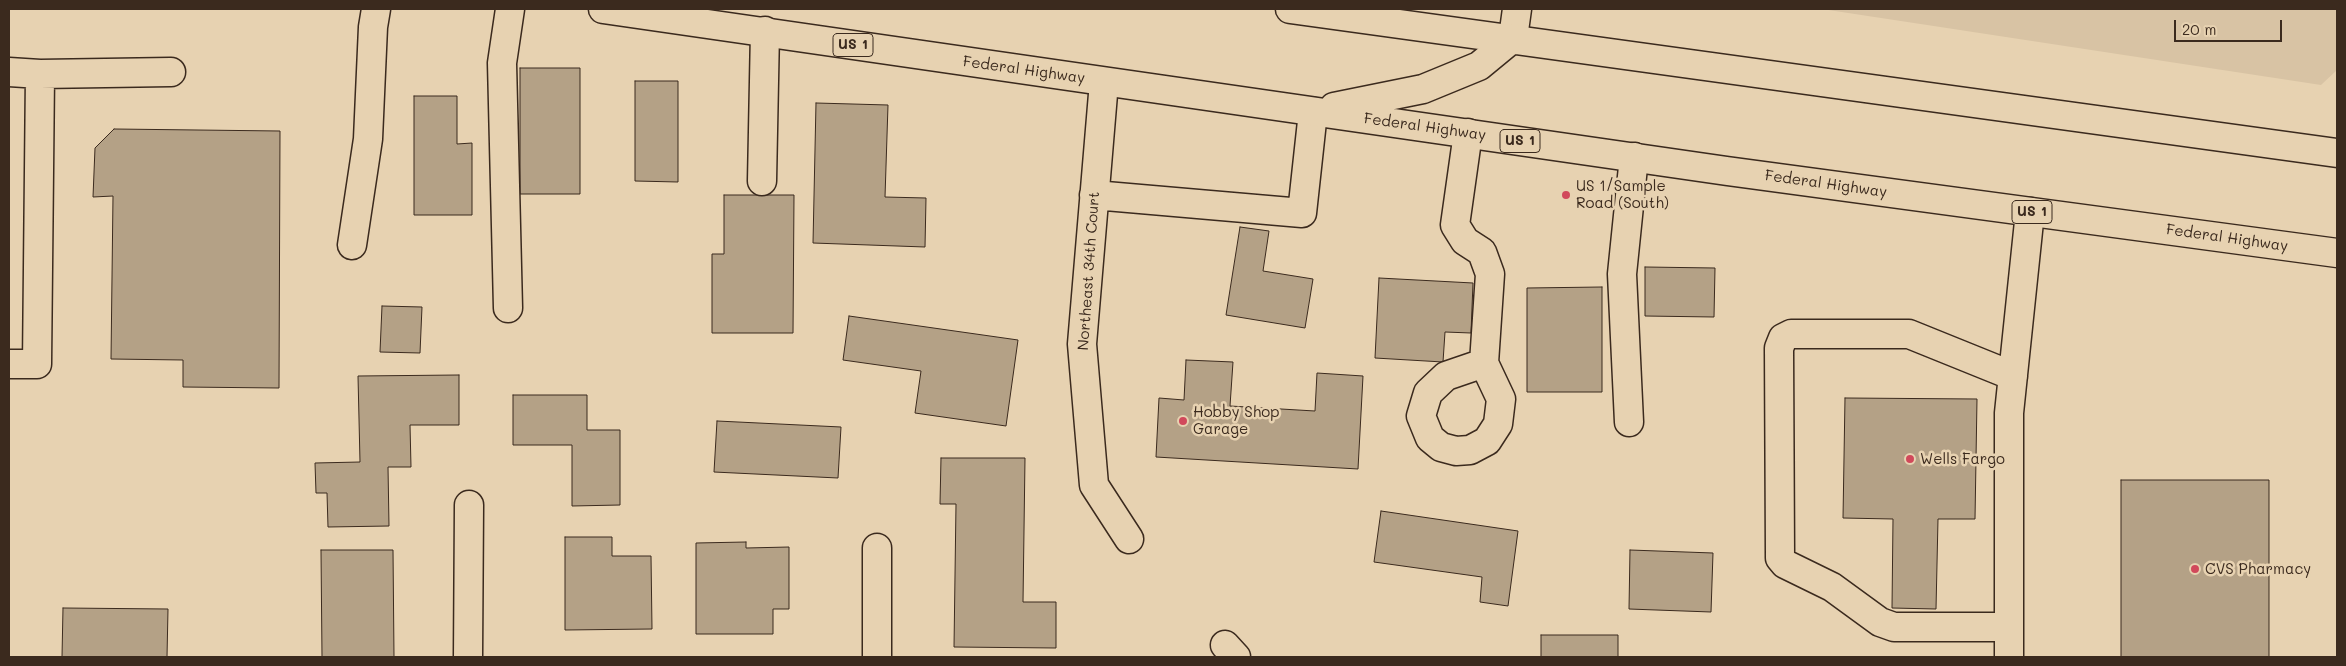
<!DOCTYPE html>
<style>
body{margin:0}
#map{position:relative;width:2346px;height:666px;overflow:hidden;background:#e7d2b1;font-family:Mali,sans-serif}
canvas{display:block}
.frame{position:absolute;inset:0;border:10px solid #3b2a1e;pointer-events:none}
.scale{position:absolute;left:2174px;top:20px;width:108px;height:22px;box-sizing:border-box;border:2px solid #3b2a1e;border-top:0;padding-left:6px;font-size:15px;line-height:18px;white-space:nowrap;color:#3b2a1e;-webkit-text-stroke:4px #e7d2b1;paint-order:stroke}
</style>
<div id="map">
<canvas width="2346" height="666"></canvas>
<div class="frame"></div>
<div class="scale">20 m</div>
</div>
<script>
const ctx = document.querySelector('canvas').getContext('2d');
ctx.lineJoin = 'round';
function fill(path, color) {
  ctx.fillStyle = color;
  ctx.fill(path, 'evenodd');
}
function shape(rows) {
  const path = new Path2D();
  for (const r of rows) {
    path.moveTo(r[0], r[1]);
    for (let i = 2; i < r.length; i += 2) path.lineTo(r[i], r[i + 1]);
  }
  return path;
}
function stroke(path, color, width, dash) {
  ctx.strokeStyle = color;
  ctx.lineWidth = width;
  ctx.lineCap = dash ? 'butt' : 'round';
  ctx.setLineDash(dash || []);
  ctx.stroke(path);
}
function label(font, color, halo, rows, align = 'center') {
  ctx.font = font + ' Mali,sans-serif';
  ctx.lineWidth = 5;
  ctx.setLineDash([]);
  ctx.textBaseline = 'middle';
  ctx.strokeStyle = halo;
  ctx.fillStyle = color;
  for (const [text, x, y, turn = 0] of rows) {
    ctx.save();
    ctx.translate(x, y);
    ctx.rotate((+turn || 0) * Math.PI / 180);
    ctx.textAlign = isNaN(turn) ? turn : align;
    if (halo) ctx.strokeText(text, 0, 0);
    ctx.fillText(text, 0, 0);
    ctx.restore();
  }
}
fill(shape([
 [1822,9,2337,9,2337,70,2321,85]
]), '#d8c3a4');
const building = shape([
 [520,68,580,68,580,194,520,194,520,68],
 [635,81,678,81,678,182,635,181,635,81],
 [414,96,457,96,457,144,472,143,472,215,414,215,414,96],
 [816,103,888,105,885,197,926,198,925,247,813,243,816,103],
 [114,129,280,131,279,388,183,387,183,360,111,359,113,196,93,197,95,148,114,129],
 [724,195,794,195,793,333,712,333,712,254,724,254,724,195],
 [1240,227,1269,231,1263,271,1313,279,1305,328,1226,315,1240,227],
 [1645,267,1715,268,1714,317,1645,316,1645,267],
 [1379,278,1473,283,1471,333,1445,332,1443,362,1375,358,1379,278],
 [1602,287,1602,392,1527,392,1527,288,1602,287],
 [382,306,422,307,420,353,380,352,382,306],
 [849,316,1018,340,1006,426,915,413,921,371,843,360,849,316],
 [1186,360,1233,362,1230,406,1315,411,1317,373,1363,376,1358,469,1156,457,1159,398,1184,400,1186,360],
 [459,375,459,425,410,425,411,467,388,467,389,526,328,527,327,493,316,493,315,463,360,462,358,376,459,375],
 [513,395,587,395,587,430,620,430,620,505,572,506,572,445,513,445,513,395],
 [1845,398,1977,399,1975,519,1938,519,1936,609,1892,608,1893,519,1843,518,1845,398],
 [717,421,841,427,838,478,714,472,717,421],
 [941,458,1025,458,1023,602,1056,602,1056,648,954,647,956,504,940,504,941,458],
 [2121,480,2269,480,2269,657,2121,657,2121,480],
 [1381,511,1518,531,1508,606,1480,602,1482,577,1374,562,1381,511],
 [565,537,612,537,612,556,651,556,652,629,565,630,565,537],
 [746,542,746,548,789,547,789,609,773,609,773,634,696,634,696,543,746,542],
 [321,550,393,550,394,657,322,657,321,550],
 [1630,550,1713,553,1711,612,1629,609,1630,550],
 [63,608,168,609,167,657,62,657,63,608],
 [1541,635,1618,635,1618,657,1541,657,1541,635]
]);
fill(building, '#b4a186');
stroke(building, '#3b2a1e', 1);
const minor = shape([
 [1513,38,1517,9],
 [9,72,40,74],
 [1104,82,1082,344,1094,485,1129,539],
 [1468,133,1455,225,1465,241,1482,252,1490,274,1484,363,1501,399,1498,424,1487,441,1470,450,1456,451,1441,447,1430,438,1421,416,1428,393,1446,376,1484,363],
 [762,181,765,31],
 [1094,195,1302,213,1313,112],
 [352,245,368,139,373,27,376,9],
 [508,308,502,63,510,9],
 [9,364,37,364,40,74,171,72],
 [1629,422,1622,274,1634,157],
 [2009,627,1894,627,1880,622,1832,587,1785,564,1780,558,1779,348,1783,338,1791,334,1909,334,2013,376],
 [1225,645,1236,657],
 [468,657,469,505],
 [877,657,877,548],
 [2009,657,2009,413,2030,212]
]);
const major = shape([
 [603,9,1727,171,2337,253],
 [1290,9,2337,153],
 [1334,107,1423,89,1479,66,1513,38]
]);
stroke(minor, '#3b2a1e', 31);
stroke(major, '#3b2a1e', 31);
stroke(minor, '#e7d2b1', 28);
stroke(major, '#e7d2b1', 28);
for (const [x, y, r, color] of [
 [1566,195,5,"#d1495b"],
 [1183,421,5,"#d1495b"],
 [1910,459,5,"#d1495b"],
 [2195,569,5,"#d1495b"]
]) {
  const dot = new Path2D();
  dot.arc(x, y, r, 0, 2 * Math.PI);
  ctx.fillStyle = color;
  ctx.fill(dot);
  stroke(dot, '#e7d2b1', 2);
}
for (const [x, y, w] of [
 [853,45,40],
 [1520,141,40],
 [2032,212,40]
]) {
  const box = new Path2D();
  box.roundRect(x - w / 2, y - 11.5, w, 23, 4);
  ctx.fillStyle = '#e7d2b1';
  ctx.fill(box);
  stroke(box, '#3b2a1e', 1);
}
label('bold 14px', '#3b2a1e', null, [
 ["US 1",853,45],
 ["US 1",1520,141],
 ["US 1",2032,212]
]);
label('15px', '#3b2a1e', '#e7d2b1', [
 ["Federal Highway",1024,70,8],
 ["Federal Highway",1425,127,8],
 ["Federal Highway",1826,184,8],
 ["Federal Highway",2227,238,8],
 ["Northeast 34th Court",1089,271,-86]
]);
label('15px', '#3b2a1e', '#e7d2b1', [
 ["US 1/Sample",1576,186],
 ["Road (South)",1576,203],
 ["Hobby Shop",1193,412],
 ["Garage",1193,429],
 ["Wells Fargo",1920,459],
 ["CVS Pharmacy",2205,569]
], 'left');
</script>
